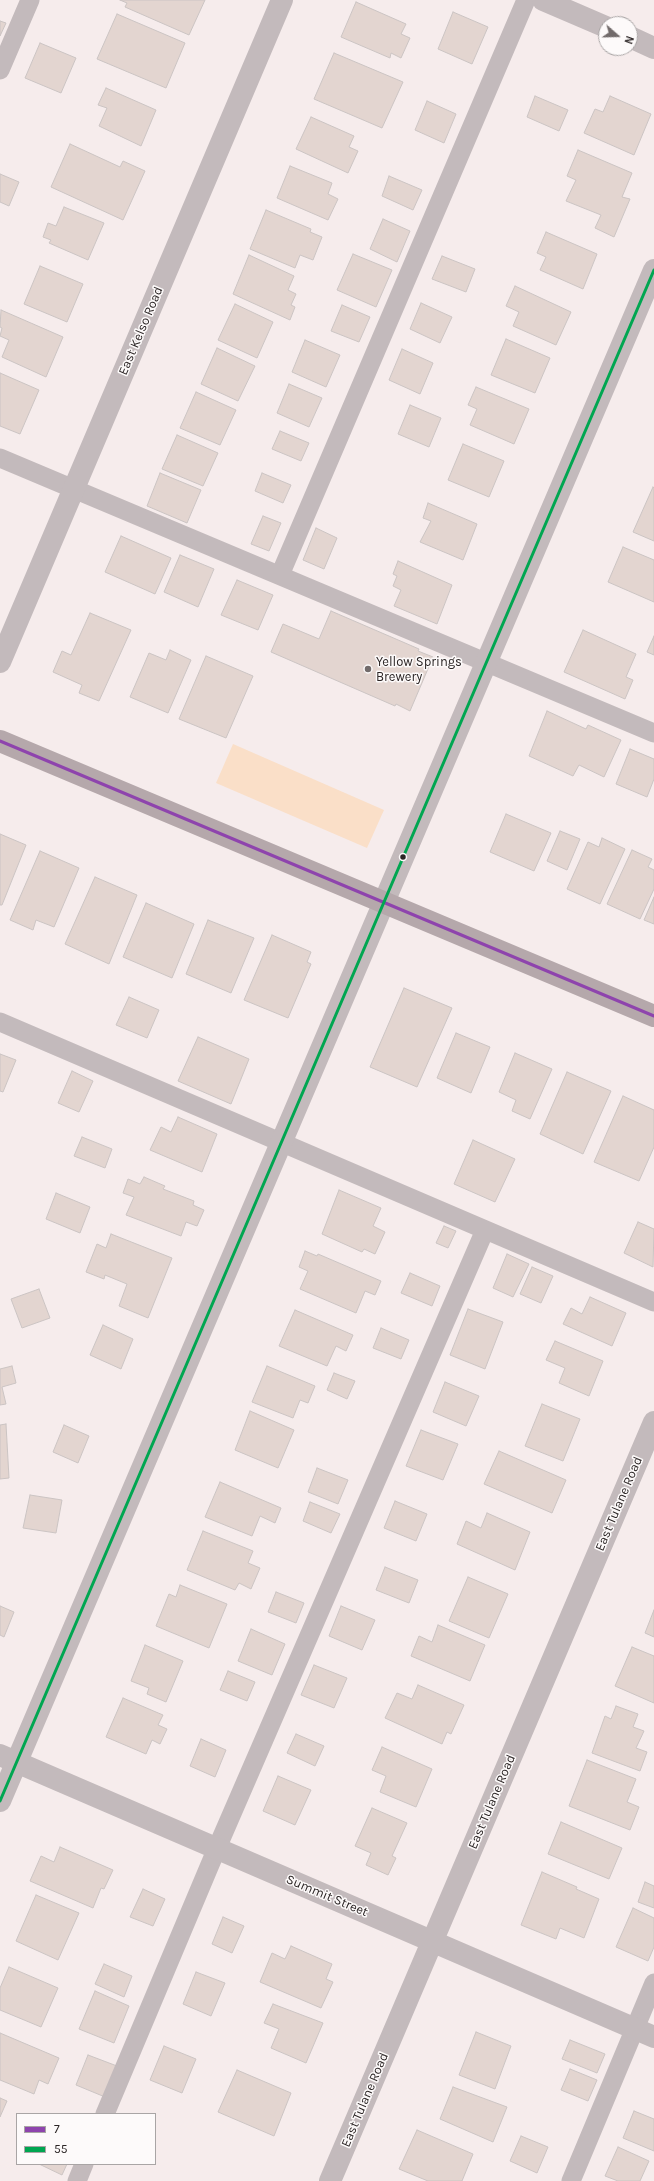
<!DOCTYPE html>
<style>
body{margin:0}
#map{position:relative;width:654px;height:2181px;overflow:hidden;background:#f6ecec;font-family:Karla,sans-serif}
canvas{display:block}
.legend{position:absolute;left:16px;top:2113px;width:140px;height:52px;box-sizing:border-box;background:#fdfafa;border:1px solid #a9a5a5;margin:0;padding:5px 7px;list-style:none;font-size:12px;color:#2b2525}
.legend li{display:flex;align-items:center;gap:8px;height:20px}
.legend b{width:20px;border:1px solid #a9a5a5}
.north{position:absolute;left:598px;top:16px;width:40px;height:40px;box-sizing:border-box;background:#fdfafa;border:1px solid #a9a5a5;border-radius:50%;rotate:110deg;font-size:11px;font-weight:700;line-height:16px;text-align:center;color:#2b2525}
.north::after{content:'';display:block;margin:auto;width:14px;height:18px;background:#726b6b;clip-path:polygon(50% 0,100% 100%,50% 72%,0 100%)}
</style>
<div id="map">
<canvas width="654" height="2181"></canvas>
<ul class="legend">
<li><b style="height:5px;background:#8e44ad"></b>7</li>
<li><b style="height:5px;background:#00a651"></b>55</li>
</ul>
<div class="north">N</div>
</div>
<script>
const ctx = document.querySelector('canvas').getContext('2d');
ctx.lineJoin = 'round';
function fill(path, color) {
  ctx.fillStyle = color;
  ctx.fill(path, 'evenodd');
}
function shape(rows) {
  const path = new Path2D();
  for (const r of rows) {
    path.moveTo(r[0], r[1]);
    for (let i = 2; i < r.length; i += 2) path.lineTo(r[i], r[i + 1]);
  }
  return path;
}
function stroke(path, color, width, dash) {
  ctx.strokeStyle = color;
  ctx.lineWidth = width;
  ctx.lineCap = dash ? 'butt' : 'round';
  ctx.setLineDash(dash || []);
  ctx.stroke(path);
}
function label(font, color, halo, rows, align = 'center') {
  ctx.font = font + ' Karla,sans-serif';
  ctx.lineWidth = 3;
  ctx.setLineDash([]);
  ctx.textBaseline = 'middle';
  ctx.strokeStyle = halo;
  ctx.fillStyle = color;
  for (const [text, x, y, turn = 0] of rows) {
    ctx.save();
    ctx.translate(x, y);
    ctx.rotate((+turn || 0) * Math.PI / 180);
    ctx.textAlign = isNaN(turn) ? turn : align;
    if (halo) ctx.strokeText(text, 0, 0);
    ctx.fillText(text, 0, 0);
    ctx.restore();
  }
}
fill(shape([
 [233,744,384,810,367,848,216,783]
]), '#fadfc8');
const building = shape([
 [120,0,205,0,189,35,125,7,127,3,120,0],
 [356,2,406,24,401,34,410,38,401,58,391,53,390,58,341,37,356,2],
 [453,12,488,27,472,64,438,49,453,12],
 [117,14,185,43,166,88,97,59,117,14],
 [0,21,6,23,0,36,0,21],
 [40,43,76,58,61,93,25,78,40,43],
 [334,53,403,82,382,128,314,99,334,53],
 [106,88,156,110,141,146,99,126,107,108,98,105,106,88],
 [535,96,568,110,559,131,527,117,535,96],
 [610,96,651,114,634,155,584,133,595,109,603,112,610,96],
 [427,101,456,114,444,143,415,130,427,101],
 [311,117,354,136,349,147,358,151,348,173,296,149,311,117],
 [70,144,120,167,123,161,145,171,123,220,51,187,70,144],
 [578,150,632,173,622,197,630,199,614,237,595,228,601,215,566,201,576,180,567,176,578,150],
 [290,166,332,183,328,194,338,199,328,220,277,198,290,166],
 [0,174,19,182,9,206,0,202,0,174],
 [389,176,422,190,413,210,382,196,389,176],
 [64,207,104,223,88,260,49,243,51,240,43,237,48,223,56,226,64,207],
 [266,210,311,229,310,232,322,237,313,260,300,255,295,268,250,249,266,210],
 [383,219,410,231,397,262,370,249,383,219],
 [546,232,597,254,583,289,540,270,546,257,537,253,546,232],
 [353,254,392,270,376,307,337,290,353,254],
 [249,255,294,276,288,290,296,294,291,305,295,307,290,320,233,294,249,255],
 [442,256,475,269,466,292,432,279,442,256],
 [40,266,83,284,67,322,24,304,40,266],
 [515,286,571,312,556,345,513,326,519,312,506,306,515,286],
 [421,303,452,317,440,343,410,329,421,303],
 [235,304,273,322,257,358,218,340,235,304],
 [342,305,370,317,359,342,331,331,342,305],
 [1,310,63,337,46,377,2,357,9,340,0,336,2,328,0,327,1,310],
 [506,339,550,358,535,393,491,375,506,339],
 [305,340,340,355,326,387,292,372,305,340],
 [217,348,255,366,238,401,201,384,217,348],
 [402,349,433,363,420,394,389,380,402,349],
 [0,373,39,390,20,434,0,426,0,373],
 [289,384,322,398,309,427,277,413,289,384],
 [476,387,529,409,514,444,470,425,477,409,468,405,476,387],
 [196,392,236,410,220,445,180,428,196,392],
 [410,405,441,418,429,447,398,434,410,405],
 [280,431,309,443,301,461,272,449,280,431],
 [177,435,218,453,203,486,162,469,177,435],
 [463,444,504,461,489,497,448,480,463,444],
 [160,473,201,490,187,523,147,506,160,473],
 [262,473,291,485,283,503,255,491,262,473],
 [653,487,654,488,654,541,633,532,653,487],
 [428,503,477,524,463,560,420,542,431,521,423,518,428,503],
 [263,516,281,523,269,551,251,544,263,516],
 [316,528,337,538,324,569,303,560,316,528],
 [121,536,171,558,155,594,105,572,121,536],
 [623,547,654,560,654,602,608,582,623,547],
 [180,555,214,569,198,607,164,592,180,555],
 [398,561,452,585,437,624,394,606,401,590,393,586,397,576,393,574,398,561],
 [237,580,273,595,258,630,221,615,237,580],
 [331,611,419,649,418,651,433,657,410,711,396,704,395,706,271,652,283,624,319,639,331,611],
 [90,613,131,630,99,701,79,693,82,685,53,672,62,651,71,655,90,613],
 [583,630,636,654,626,677,633,680,625,699,564,672,583,630],
 [654,636,654,655,647,652,654,636],
 [170,650,191,660,168,713,130,697,149,653,166,660,170,650],
 [206,656,253,676,226,738,179,719,206,656],
 [547,711,586,729,588,725,621,740,604,777,579,765,573,776,529,756,547,711],
 [630,749,654,759,654,779,647,797,616,784,630,749],
 [506,814,551,833,534,871,490,852,506,814],
 [560,831,580,839,567,870,547,861,560,831],
 [0,834,26,845,2,905,0,905,0,834],
 [602,838,625,849,600,904,567,889,588,842,599,847,602,838],
 [632,850,652,859,648,867,654,870,654,889,640,919,607,904,632,850],
 [40,851,79,868,54,927,36,920,33,930,10,920,40,851],
 [95,877,137,895,109,964,65,944,95,877],
 [654,897,654,924,644,920,654,897],
 [146,903,194,924,172,978,123,957,146,903],
 [208,920,254,938,231,993,186,974,208,920],
 [272,935,311,952,307,962,311,964,288,1018,244,1000,272,935],
 [404,988,452,1008,417,1087,370,1067,404,988],
 [129,997,159,1010,147,1038,116,1025,129,997],
 [456,1033,490,1047,471,1093,437,1078,456,1033],
 [198,1037,249,1059,231,1104,178,1081,198,1037],
 [515,1053,552,1069,530,1119,512,1111,516,1100,499,1092,515,1053],
 [0,1054,16,1060,3,1092,0,1091,0,1054],
 [72,1071,93,1081,79,1112,58,1103,72,1071],
 [567,1072,611,1091,583,1154,540,1134,567,1072],
 [623,1096,654,1110,654,1147,639,1181,594,1162,623,1096],
 [178,1117,217,1134,202,1172,150,1150,161,1127,171,1132,178,1117],
 [82,1137,112,1149,105,1168,74,1156,82,1137],
 [473,1140,515,1159,495,1202,454,1184,473,1140],
 [144,1177,165,1186,163,1189,194,1201,193,1205,204,1210,197,1226,186,1222,181,1236,126,1215,134,1197,123,1193,128,1179,140,1184,144,1177],
 [339,1190,381,1208,373,1226,385,1232,375,1254,364,1249,362,1252,322,1234,339,1190],
 [56,1193,90,1207,80,1233,46,1219,56,1193],
 [638,1222,654,1229,653,1267,624,1253,638,1222],
 [444,1226,456,1231,448,1248,436,1243,444,1226],
 [111,1234,172,1258,148,1318,119,1306,127,1284,105,1275,104,1279,86,1272,97,1244,106,1248,111,1234],
 [305,1251,317,1256,318,1254,381,1281,375,1295,365,1291,356,1313,300,1289,308,1271,299,1267,305,1251],
 [507,1254,529,1264,513,1297,493,1288,507,1254],
 [532,1267,553,1276,541,1303,520,1294,532,1267],
 [410,1273,440,1286,432,1306,401,1293,410,1273],
 [39,1289,50,1318,22,1328,11,1299,39,1289],
 [590,1297,626,1313,612,1346,563,1324,571,1308,582,1314,590,1297],
 [468,1309,503,1322,485,1369,450,1355,468,1309],
 [295,1310,353,1335,346,1351,336,1346,327,1366,279,1346,295,1310],
 [103,1325,133,1339,121,1369,90,1355,103,1325],
 [381,1328,409,1340,401,1359,373,1348,381,1328],
 [555,1341,603,1361,589,1396,559,1383,565,1368,546,1360,555,1341],
 [12,1366,16,1383,2,1387,6,1404,0,1405,0,1369,12,1366],
 [267,1366,315,1386,308,1403,300,1400,293,1418,252,1402,267,1366],
 [334,1373,355,1381,347,1399,327,1390,334,1373],
 [445,1382,479,1396,466,1426,433,1412,445,1382],
 [542,1404,580,1419,563,1461,525,1446,542,1404],
 [250,1411,294,1430,278,1468,235,1450,250,1411],
 [6,1424,9,1478,0,1479,0,1425,6,1424],
 [64,1425,89,1436,78,1463,53,1452,64,1425],
 [421,1430,458,1444,443,1480,406,1466,421,1430],
 [499,1451,566,1480,552,1513,484,1484,499,1451],
 [317,1468,348,1480,338,1504,308,1492,317,1468],
 [220,1482,281,1508,275,1523,260,1516,252,1536,205,1517,220,1482],
 [30,1495,62,1500,56,1533,23,1528,30,1495],
 [395,1501,427,1514,416,1541,384,1528,395,1501],
 [310,1502,340,1514,331,1533,303,1521,310,1502],
 [487,1513,530,1532,515,1570,457,1544,466,1521,481,1528,487,1513],
 [203,1531,253,1551,248,1563,260,1568,251,1589,239,1583,235,1590,187,1570,203,1531],
 [385,1567,418,1580,409,1603,376,1590,385,1567],
 [468,1577,508,1594,489,1638,449,1621,468,1577],
 [180,1585,227,1604,209,1648,156,1626,169,1594,176,1597,180,1585],
 [276,1592,304,1603,296,1623,268,1612,276,1592],
 [0,1606,14,1612,4,1637,0,1635,0,1606],
 [341,1606,375,1620,362,1650,329,1636,341,1606],
 [654,1610,654,1637,645,1633,654,1610],
 [438,1625,485,1645,470,1681,411,1656,419,1636,432,1642,438,1625],
 [251,1629,285,1644,272,1675,238,1661,251,1629],
 [145,1645,183,1661,166,1702,147,1694,149,1688,131,1681,145,1645],
 [632,1647,654,1656,654,1703,615,1686,632,1647],
 [314,1665,347,1678,334,1708,301,1695,314,1665],
 [228,1671,255,1682,247,1701,220,1690,228,1671],
 [418,1685,464,1705,451,1734,447,1732,442,1744,385,1718,397,1693,412,1699,418,1685],
 [123,1698,163,1715,158,1725,167,1729,160,1744,152,1740,146,1754,106,1737,123,1698],
 [616,1706,638,1714,633,1727,644,1731,636,1748,647,1752,640,1771,592,1753,605,1716,611,1719,616,1706],
 [296,1734,324,1746,315,1766,287,1753,296,1734],
 [201,1739,226,1750,215,1777,190,1766,201,1739],
 [382,1747,432,1769,416,1807,380,1792,386,1776,372,1770,382,1747],
 [587,1760,636,1779,627,1802,639,1807,630,1830,569,1806,587,1760],
 [278,1776,311,1790,295,1825,263,1811,278,1776],
 [372,1808,407,1823,392,1856,396,1858,388,1875,366,1865,371,1853,355,1846,372,1808],
 [561,1822,622,1848,609,1879,548,1854,561,1822],
 [60,1847,113,1870,104,1889,101,1888,93,1908,30,1881,41,1856,54,1862,60,1847],
 [542,1872,577,1887,576,1889,599,1899,584,1938,560,1928,556,1939,521,1925,542,1872],
 [645,1882,654,1886,654,1908,638,1902,645,1882],
 [143,1889,165,1899,153,1926,130,1917,143,1889],
 [36,1895,79,1913,58,1960,16,1941,36,1895],
 [633,1908,654,1918,654,1947,648,1961,616,1947,633,1908],
 [223,1917,244,1926,232,1953,212,1944,223,1917],
 [291,1946,332,1964,326,1979,333,1982,321,2008,260,1982,272,1953,285,1959,291,1946],
 [104,1964,132,1976,124,1997,95,1984,104,1964],
 [9,1967,58,1988,41,2027,0,2010,0,1988,9,1967],
 [196,1972,225,1983,211,2016,183,2004,196,1972],
 [95,1991,129,2006,114,2043,79,2029,95,1991],
 [273,2004,323,2023,306,2063,271,2048,279,2029,264,2023,273,2004],
 [476,2032,511,2046,495,2089,459,2075,476,2032],
 [0,2033,59,2058,48,2084,39,2080,34,2094,0,2080,0,2033],
 [570,2040,605,2054,597,2073,562,2059,570,2040],
 [164,2046,196,2059,182,2093,150,2080,164,2046],
 [88,2055,117,2066,105,2097,76,2085,88,2055],
 [570,2069,597,2080,588,2101,561,2090,570,2069],
 [237,2070,291,2093,274,2136,218,2112,237,2070],
 [453,2087,507,2107,493,2142,440,2119,453,2087],
 [0,2098,7,2101,0,2117,0,2098],
 [634,2111,654,2119,654,2151,623,2138,634,2111],
 [417,2130,473,2154,462,2181,428,2181,399,2169,417,2130],
 [521,2136,548,2147,537,2173,510,2161,521,2136],
 [618,2147,649,2161,640,2181,618,2181,605,2176,618,2147],
 [39,2164,67,2164,62,2175,39,2164]
]);
fill(building, '#e3d5d0');
stroke(building, '#cbc4c3', 1);
stroke(shape([
 [0,70,30,0],
 [0,458,654,733],
 [280,575,526,0],
 [0,1022,654,1302],
 [105,2114,217,1848,485,1230],
 [77,2181,84,2164],
 [571,2181,654,1983]
]), '#c3babc', 19);
stroke(shape([
 [543,0,606,27],
 [630,37,654,48],
 [0,662,282,0],
 [0,1755,654,2037],
 [0,1801,654,270],
 [330,2181,654,1422]
]), '#c3babc', 22);
stroke(shape([
 [0,741,654,1016]
]), '#b5a8ab', 22);
stroke(shape([
 [0,741,654,1016]
]), '#8e44ad', 3);
stroke(shape([
 [0,1801,654,270]
]), '#00a651', 3);
for (const [x, y, r, color] of [
 [368,669,4,"#726b6b"],
 [403,857,3.5,"#2b2525"]
]) {
  const dot = new Path2D();
  dot.arc(x, y, r, 0, 2 * Math.PI);
  ctx.fillStyle = color;
  ctx.fill(dot);
  stroke(dot, '#fdfafa', 1.5);
}
label('13px', '#2b2525', '#fdfafa', [
 ["East Kelso Road",141,331,-67],
 ["East Tulane Road",619,1504,-67],
 ["East Tulane Road",492,1802,-67],
 ["Summit Street",327,1896,23],
 ["East Tulane Road",365,2100,-67]
]);
label('13px', '#2b2525', '#fdfafa', [
 ["Yellow Springs",376,662],
 ["Brewery",376,677]
], 'left');
</script>
